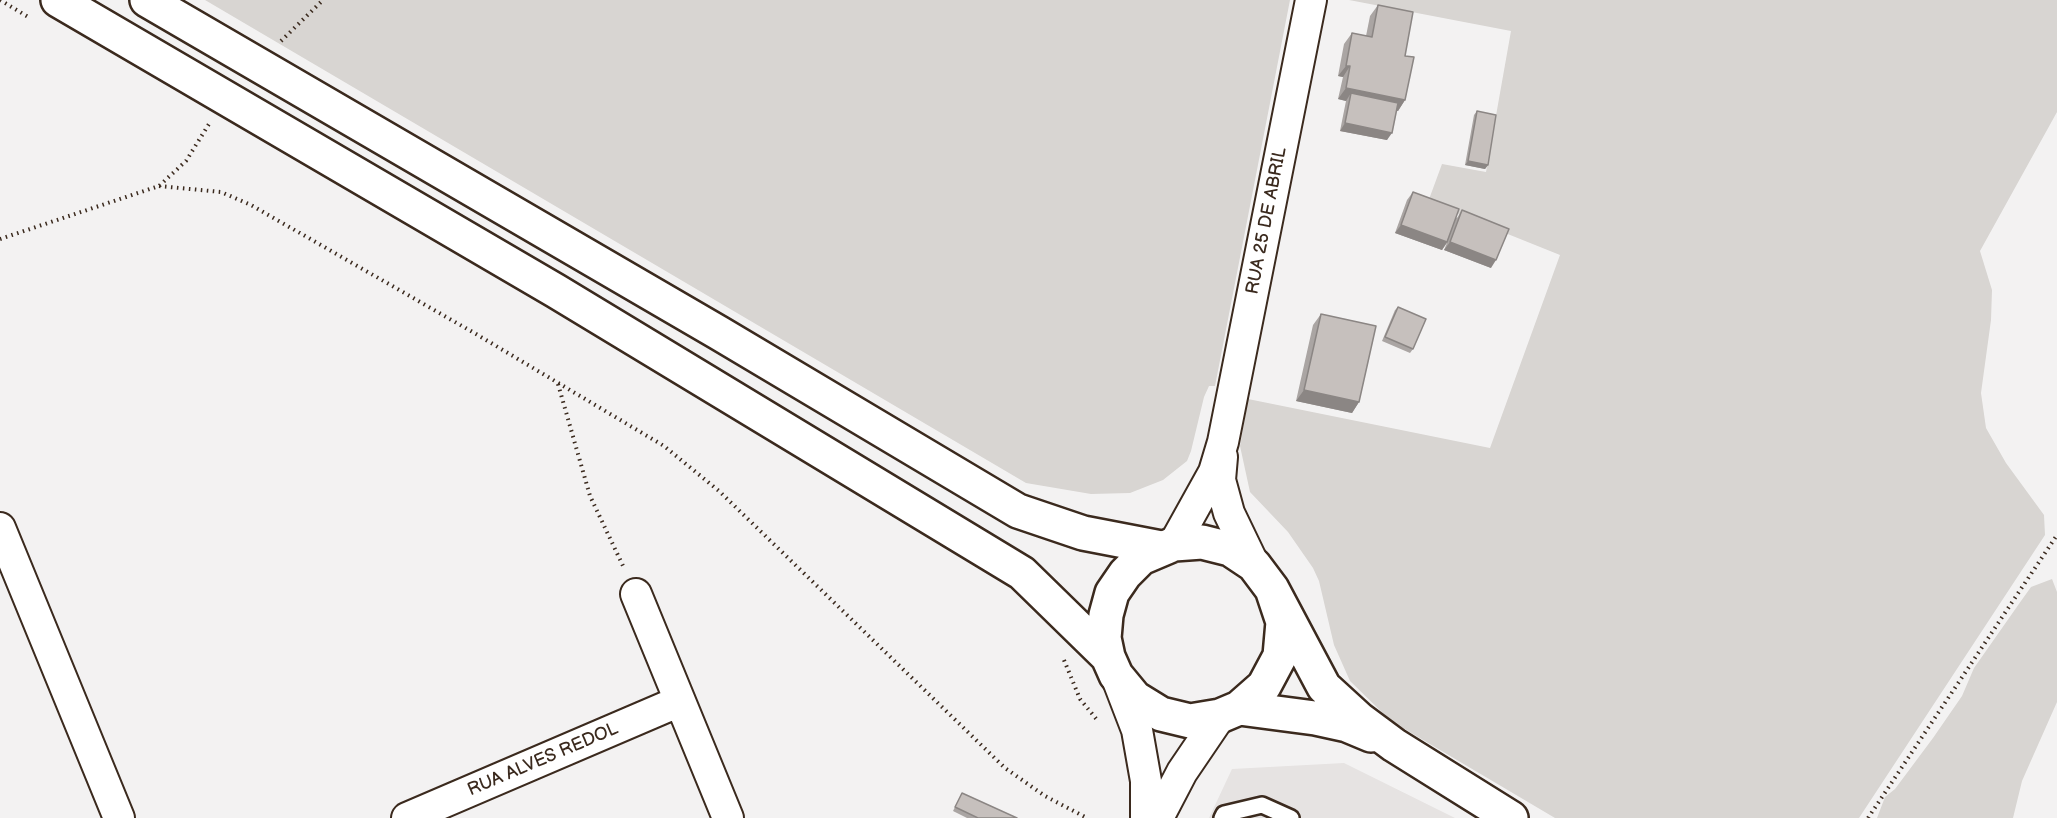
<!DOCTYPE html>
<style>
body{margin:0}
canvas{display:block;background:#f3f2f2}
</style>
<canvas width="2057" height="818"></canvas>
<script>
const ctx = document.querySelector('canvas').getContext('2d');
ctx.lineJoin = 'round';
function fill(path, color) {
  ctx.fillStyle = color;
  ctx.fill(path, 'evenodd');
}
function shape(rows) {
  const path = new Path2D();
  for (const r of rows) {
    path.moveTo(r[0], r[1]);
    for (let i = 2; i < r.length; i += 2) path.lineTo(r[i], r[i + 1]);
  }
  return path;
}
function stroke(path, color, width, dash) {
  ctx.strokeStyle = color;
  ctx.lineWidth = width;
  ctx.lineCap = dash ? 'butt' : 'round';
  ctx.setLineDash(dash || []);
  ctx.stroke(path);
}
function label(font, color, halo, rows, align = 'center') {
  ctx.font = font + ' "Balsamiq Sans",sans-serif';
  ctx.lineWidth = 6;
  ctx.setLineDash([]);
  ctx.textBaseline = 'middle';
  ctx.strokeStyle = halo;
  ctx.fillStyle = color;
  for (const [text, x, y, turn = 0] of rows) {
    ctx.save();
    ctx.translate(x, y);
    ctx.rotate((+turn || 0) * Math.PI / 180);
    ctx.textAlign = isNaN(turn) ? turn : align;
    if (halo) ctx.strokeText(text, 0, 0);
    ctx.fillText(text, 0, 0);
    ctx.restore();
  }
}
fill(shape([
 [1344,763,1455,818,1209,818,1232,769]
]), '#e6e3e2');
fill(shape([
 [205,0,1290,0,1215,386,1209,386,1204,397,1191,451,1187,461,1163,480,1130,493,1091,494,1026,483],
 [1349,0,2057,0,2057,112,1980,251,1992,290,1991,320,1981,393,1986,428,2006,463,2044,515,2045,535,1859,818,1555,818,1391,721,1350,681,1334,645,1319,581,1313,568,1288,532,1250,492,1240,446,1248,399,1490,448,1560,255,1428,202,1442,164,1486,172,1511,31],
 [2052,579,2057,592,2057,702,2022,781,2013,818,1877,818,1885,797,1895,789,1933,738,1962,696,1974,668,2021,601,2031,587]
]), '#d8d5d2');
const lane = shape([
 [1222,818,1224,814,1262,805,1291,818]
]);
const street = shape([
 [1222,457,1220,480,1229,513,1254,565],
 [0,528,119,818],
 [1174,544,1214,472,1223,442,1311,0],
 [636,594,728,818],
 [1117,678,1137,730,1146,781,1146,818],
 [407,818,680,701],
 [1158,818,1182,772,1220,716]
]);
const primary = shape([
 [58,0,556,291,1022,573,1108,657],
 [147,0,719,333,1018,511,1083,533,1161,548],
 [1272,589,1283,622,1280,656,1264,686,1239,708,1220,716,1190,721,1161,714,1135,698,1116,675,1108,657,1104,638,1106,615,1112,593,1125,574,1141,558,1174,544,1202,542,1230,549,1254,565,1272,589,1324,687,1359,719,1394,745,1511,818],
 [1239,708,1315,718,1347,725,1371,735]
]);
stroke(lane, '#3b2a1e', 20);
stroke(street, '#3b2a1e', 34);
stroke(primary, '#3b2a1e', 38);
stroke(shape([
 [0,0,30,18],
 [281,41,323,0],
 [159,186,221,192,251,205,476,334,664,446,719,491,1005,768,1045,796,1087,818],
 [0,239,159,186,186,161,209,124],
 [558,384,590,496,624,568],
 [1064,660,1080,699,1098,721],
 [1868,818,2057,535]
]), '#3b2a1e', 4, [1.5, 4.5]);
stroke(lane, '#fff', 15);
stroke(street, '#fff', 30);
stroke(primary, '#fff', 33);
fill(shape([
 [1378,5,1405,56,1405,100,1398,111,1396,111,1387,140,1340,131,1346,101,1338,99,1343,77,1338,76,1344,44,1352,33,1366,36,1370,16],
 [1477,111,1488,165,1485,169,1465,165,1474,115],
 [1413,192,1457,218,1462,210,1491,268,1444,250,1447,243,1442,250,1395,233,1407,200],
 [1398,307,1413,349,1410,353,1382,341,1395,310],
 [1321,314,1359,402,1352,413,1296,401,1313,325],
 [962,793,1017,818,967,818,953,811]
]), '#aaa5a3');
fill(shape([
 [1346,66,1350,66,1343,77,1338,76],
 [1346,88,1405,100,1398,111,1349,101,1351,93,1346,101,1338,99],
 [1345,123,1392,133,1387,140,1340,131],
 [1468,161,1488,165,1485,169,1465,165],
 [1401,225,1447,242,1442,250,1395,233],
 [1450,242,1496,260,1491,268,1444,250],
 [1304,390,1359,402,1352,413,1296,401]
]), '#8b8684');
const building = shape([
 [1378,5,1413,12,1405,56,1414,57,1405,100,1346,88,1350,66,1346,66,1352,33,1372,37,1378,5],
 [1351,93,1398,103,1392,133,1345,123,1351,93],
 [1477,111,1496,115,1488,165,1468,161,1477,111],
 [1413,192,1459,209,1447,242,1401,225,1413,192],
 [1462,210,1509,229,1496,260,1450,242,1462,210],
 [1398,307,1426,319,1413,349,1385,337,1398,307],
 [1321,314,1376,326,1359,402,1304,390,1321,314],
 [962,793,1017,818,978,818,955,807,962,793]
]);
fill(building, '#c6c0bd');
stroke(building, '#8b8684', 1.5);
label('18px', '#3b2a1e', '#fff', [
 ["RUA 25 DE ABRIL",1267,221,-79],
 ["RUA ALVES REDOL",543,760,-23]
]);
</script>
